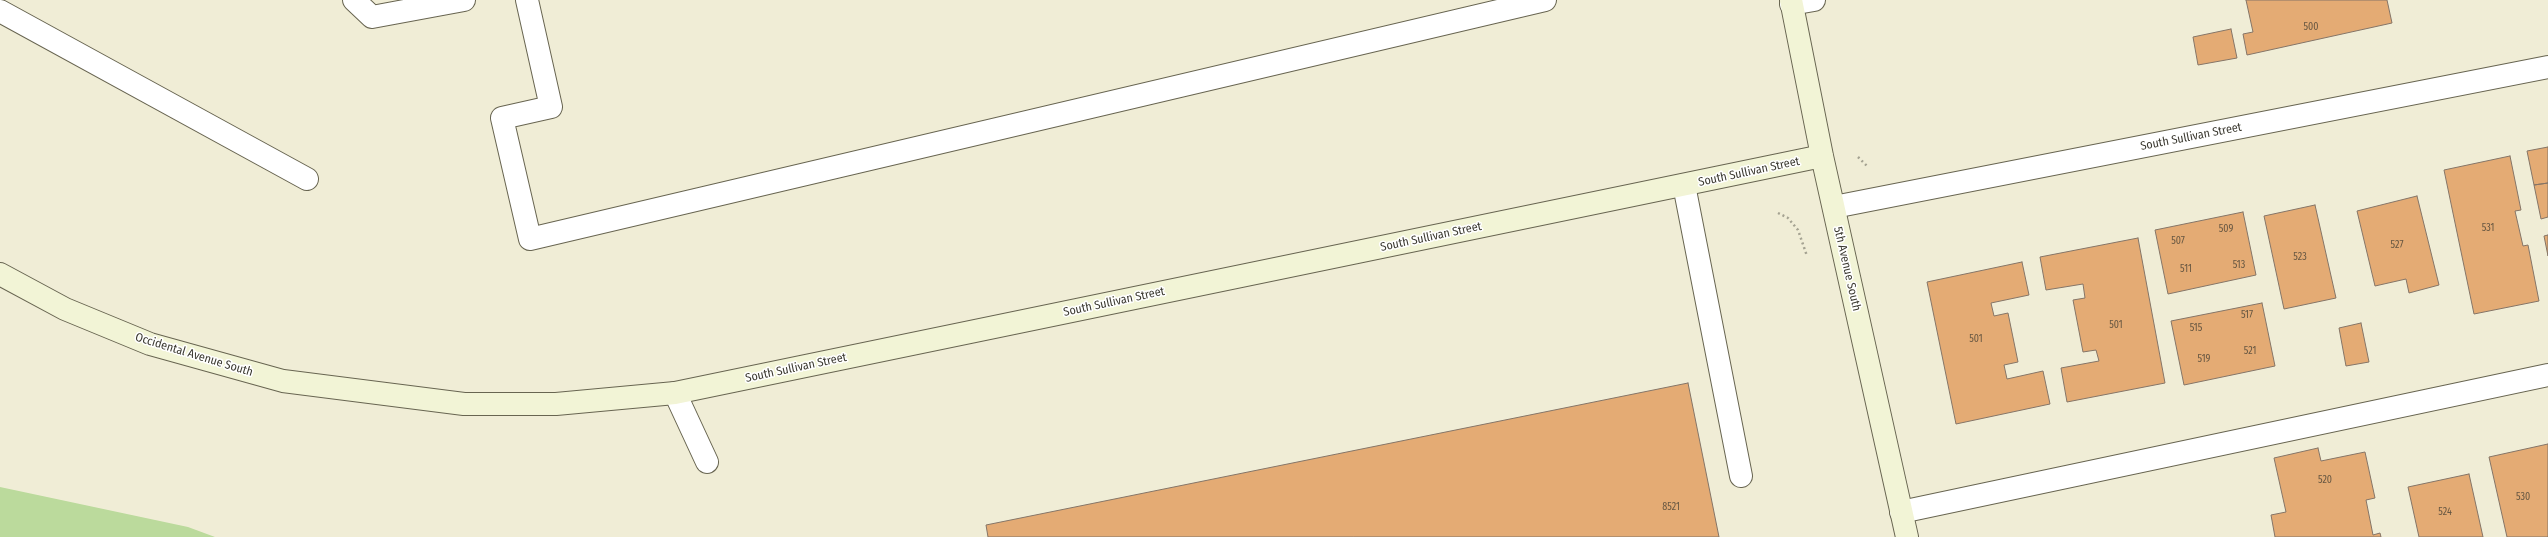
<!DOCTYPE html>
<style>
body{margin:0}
canvas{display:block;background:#f0edd6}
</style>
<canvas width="2548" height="537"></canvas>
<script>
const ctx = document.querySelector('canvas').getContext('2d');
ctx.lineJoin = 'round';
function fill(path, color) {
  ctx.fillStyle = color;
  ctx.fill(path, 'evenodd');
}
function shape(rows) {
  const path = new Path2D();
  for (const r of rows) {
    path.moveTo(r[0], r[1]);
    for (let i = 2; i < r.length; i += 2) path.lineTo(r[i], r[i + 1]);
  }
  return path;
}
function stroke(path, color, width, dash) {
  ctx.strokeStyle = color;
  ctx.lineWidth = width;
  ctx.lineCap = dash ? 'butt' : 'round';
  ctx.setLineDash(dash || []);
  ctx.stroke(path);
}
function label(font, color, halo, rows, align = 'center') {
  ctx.font = font + ' "Fira Sans Condensed",sans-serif';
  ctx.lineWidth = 3;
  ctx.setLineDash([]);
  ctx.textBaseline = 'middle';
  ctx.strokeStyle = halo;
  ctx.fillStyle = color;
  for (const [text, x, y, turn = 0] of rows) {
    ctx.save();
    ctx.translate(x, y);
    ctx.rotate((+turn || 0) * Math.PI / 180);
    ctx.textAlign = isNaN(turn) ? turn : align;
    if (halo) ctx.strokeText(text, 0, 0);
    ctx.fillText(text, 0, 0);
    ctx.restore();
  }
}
fill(shape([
 [0,487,188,527,215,537,0,537]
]), '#bbda9c');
const building = shape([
 [2246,0,2387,0,2392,23,2247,55,2243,34,2253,32,2246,0],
 [2231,29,2237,58,2198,65,2193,37,2231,29],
 [2548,147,2548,183,2534,185,2527,151,2548,147],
 [2510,156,2521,210,2515,211,2523,246,2528,245,2539,301,2474,314,2444,170,2510,156],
 [2548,183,2548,217,2541,219,2534,185,2548,183],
 [2417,196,2439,285,2409,293,2406,279,2375,286,2357,211,2417,196],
 [2315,205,2336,298,2284,309,2264,216,2315,205],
 [2243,212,2256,275,2168,294,2155,230,2243,212],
 [2548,235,2548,256,2544,236,2548,235],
 [2138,238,2165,383,2067,402,2061,368,2099,361,2096,350,2083,352,2073,300,2085,298,2083,284,2046,290,2040,257,2138,238],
 [2022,262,2029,295,1991,303,1994,316,2008,313,2018,362,2004,365,2007,379,2043,371,2050,404,1956,424,1927,282,2022,262],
 [2262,303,2275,366,2184,385,2171,321,2262,303],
 [2361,323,2369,362,2346,366,2339,328,2361,323],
 [1688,383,1719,537,988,537,986,525,1688,383],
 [2548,444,2548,537,2507,537,2489,457,2548,444],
 [2318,448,2321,461,2365,452,2375,498,2366,500,2373,535,2380,533,2381,537,2275,537,2271,515,2286,512,2274,458,2318,448],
 [2469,474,2483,537,2419,537,2408,487,2469,474]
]);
fill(building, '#e4ab74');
stroke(building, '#857567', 1);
const lane = shape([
 [354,0,372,17,464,0],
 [527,0,551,107,502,118,530,239,1545,0],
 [1791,4,1814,0],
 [0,11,307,179],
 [1684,185,1741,476],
 [675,393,707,462],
 [1901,512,2548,375]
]);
const street = shape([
 [1834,207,2548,67]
]);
const secondary = shape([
 [1791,0,1822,156,1907,537],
 [0,274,65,309,150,344,283,381,464,404,556,404,675,393,1822,156]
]);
stroke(lane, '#686551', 24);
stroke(street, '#686551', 24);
stroke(secondary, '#686551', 24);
stroke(shape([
 [1858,157,1867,166],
 [1778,213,1788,218,1798,230,1807,256]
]), '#a5a392', 2.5, [2, 3]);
stroke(lane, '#fff', 22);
stroke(street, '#fff', 22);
stroke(secondary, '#f2f4d6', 22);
label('10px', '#675742', null, [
 ["500",2311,27],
 ["531",2488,228],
 ["509",2226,229],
 ["507",2178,241],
 ["527",2397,245],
 ["523",2300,257],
 ["513",2239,265],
 ["511",2186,269],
 ["517",2247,315],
 ["501",2116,325],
 ["515",2196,328],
 ["501",1976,339],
 ["521",2250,351],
 ["519",2204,359],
 ["520",2325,480],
 ["530",2523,497],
 ["8521",1671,507],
 ["524",2445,512]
]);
label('12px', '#3d3b32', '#fff', [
 ["South Sullivan Street",2191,137,-11],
 ["South Sullivan Street",1749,172,-12],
 ["South Sullivan Street",1431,237,-12],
 ["5th Avenue South",1847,269,77],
 ["South Sullivan Street",1114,302,-12],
 ["Occidental Avenue South",194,355,17],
 ["South Sullivan Street",796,368,-12]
]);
</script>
